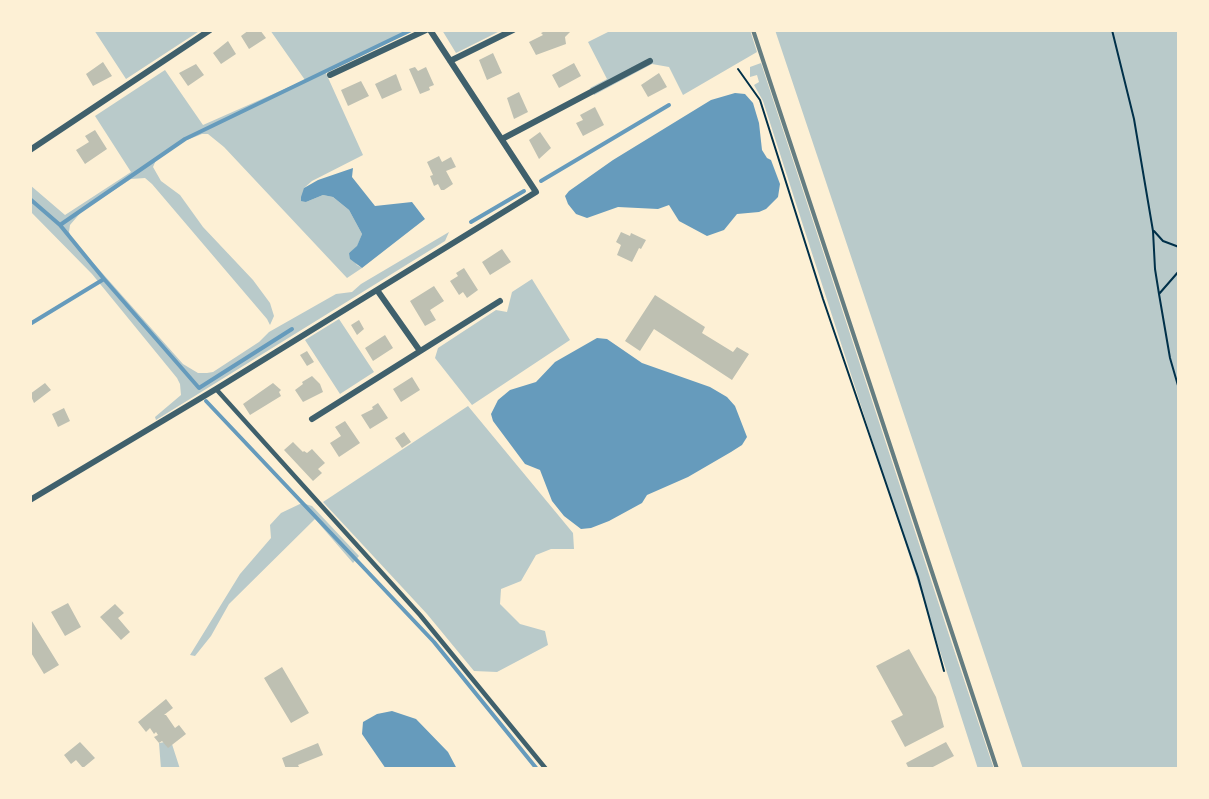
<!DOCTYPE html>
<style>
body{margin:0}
#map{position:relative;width:1209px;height:799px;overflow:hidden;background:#fdf0d5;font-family:Poppins,sans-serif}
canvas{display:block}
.frame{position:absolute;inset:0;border:32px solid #fdf0d5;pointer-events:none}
</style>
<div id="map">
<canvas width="1209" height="799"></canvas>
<div class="frame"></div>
</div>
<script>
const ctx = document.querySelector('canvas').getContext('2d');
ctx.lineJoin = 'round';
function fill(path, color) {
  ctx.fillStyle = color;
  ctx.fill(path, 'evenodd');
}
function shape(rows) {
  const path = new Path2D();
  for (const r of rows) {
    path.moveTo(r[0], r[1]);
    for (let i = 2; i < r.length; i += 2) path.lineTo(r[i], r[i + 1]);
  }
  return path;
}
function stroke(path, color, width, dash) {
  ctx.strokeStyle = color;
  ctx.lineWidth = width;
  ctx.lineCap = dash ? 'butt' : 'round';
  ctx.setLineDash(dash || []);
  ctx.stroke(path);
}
fill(shape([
 [94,30,201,30,126,79],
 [270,30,416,30,325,71,363,155,312,181,304,188,306,202,323,195,333,197,349,210,362,234,357,247,349,253,357,265,362,268,347,278,224,147,208,134,202,134,177,144,157,158,153,167,161,181,180,195,203,227,253,280,270,303,274,316,270,325,267,319,152,184,145,178,131,179,82,211,70,225,69,232,72,239,183,364,198,373,207,373,213,372,259,342,269,332,336,294,352,292,361,284,449,232,445,241,156,420,155,417,181,395,180,384,177,378,92,274,30,211,30,185,65,215,131,172,95,116,165,70,203,125,305,80],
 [442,30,502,30,456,53],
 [612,30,750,30,757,52,683,95,669,67,652,64,594,95,590,88,607,79,588,42],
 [775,30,1179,30,1179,769,1023,769],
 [761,63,952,644,994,769,978,769,763,101,754,85,759,82,757,75,750,77,750,67],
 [532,279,570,340,472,405,435,358,438,348,496,310,507,312,512,292],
 [339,319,374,372,340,394,305,340],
 [468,406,573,533,574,549,551,549,536,555,521,581,501,589,500,604,520,624,545,631,548,645,497,672,474,671,427,614,323,502],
 [302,503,312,506,359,556,353,563,315,519,229,604,211,636,195,656,190,655,240,574,271,538,270,525,281,513],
 [171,741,180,769,161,769,159,743]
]), '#b9caca');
fill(shape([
 [735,93,745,94,753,103,759,123,762,150,767,158,771,160,780,184,778,197,766,209,759,212,737,214,724,230,707,236,679,221,669,205,658,209,618,207,587,218,576,214,568,204,565,196,569,191,613,160,711,100],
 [353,168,352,177,375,206,412,202,425,219,362,268,350,259,349,253,357,246,362,234,349,210,333,197,323,195,306,202,301,201,301,197,304,188,318,180],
 [597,338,607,339,642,363,710,387,727,397,735,406,747,437,742,445,731,452,688,477,647,495,642,503,609,521,591,528,581,529,564,516,552,501,540,470,525,464,493,421,491,414,498,400,510,390,536,382,555,362],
 [392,711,416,719,448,752,457,769,386,769,362,734,363,722,377,714]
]), '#669bbc');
stroke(shape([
 [541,181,669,105],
 [30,199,60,225,185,139,411,30],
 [471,222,524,191],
 [104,279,199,388,292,329],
 [30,324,104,279,60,225],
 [206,401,434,642,537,769]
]), '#669bbc', 4);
fill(shape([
 [249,30,260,30,266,38,249,49,241,36],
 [547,30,572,30,565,37,566,44,536,55,529,42,543,35,541,33],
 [228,41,236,54,221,64,213,53],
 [493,53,502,73,487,80,479,60],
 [103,62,112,76,93,86,86,74],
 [574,63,581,76,559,88,552,75],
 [196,64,204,75,188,86,179,73],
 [415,67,418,71,426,67,434,85,429,87,430,90,420,94,409,69],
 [659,73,667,87,648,97,641,85],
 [396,74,402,90,382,99,375,84],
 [361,81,369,96,348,106,341,90],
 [519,92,528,112,514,119,507,98],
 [595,107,604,125,583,136,576,123,583,120,580,115],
 [95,130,107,149,85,164,76,150,89,142,85,136],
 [540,132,551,148,539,159,529,140],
 [439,156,442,162,451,157,456,167,446,171,453,184,444,190,441,190,438,184,434,186,430,176,433,175,427,162],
 [621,232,630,236,631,233,646,240,641,249,639,248,632,262,617,255,621,245,616,242],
 [502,249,511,262,490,275,482,262],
 [464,268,478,290,467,298,463,292,459,295,450,281,458,276,456,273],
 [434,286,444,301,430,310,436,320,425,326,410,301],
 [655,295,705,327,702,333,733,352,737,347,749,354,732,380,654,329,640,351,625,341],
 [359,320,364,329,357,335,351,325],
 [385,335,393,348,373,361,365,348],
 [307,351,314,362,307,366,300,355],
 [312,376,320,384,323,392,303,402,295,390,303,384,302,382],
 [412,377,420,390,401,402,393,389],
 [45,383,51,390,34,403,30,394],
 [273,383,281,390,279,392,281,396,250,415,243,404],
 [378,403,388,418,370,429,361,415,373,409,372,407],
 [64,408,70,421,58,427,52,414],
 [345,421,360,443,339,457,330,443,341,436,335,427],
 [404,432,411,442,402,448,395,438],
 [293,442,303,452,304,451,307,453,312,449,325,463,318,469,322,473,313,481,284,450],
 [68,603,81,627,65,636,51,612],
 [115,604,124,613,118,618,130,632,121,640,100,617],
 [30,618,59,665,44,674,30,651],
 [909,649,936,697,944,727,905,747,891,721,903,715,876,666],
 [282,667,309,713,291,723,264,678],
 [166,699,173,708,164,715,166,715,175,728,179,725,186,734,168,748,162,741,159,743,154,737,158,735,156,732,154,734,150,728,146,732,138,722],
 [80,742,95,758,83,768,76,760,71,764,64,755],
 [946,742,954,756,929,769,909,769,906,763],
 [318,743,323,755,298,765,300,769,286,769,282,758]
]), '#bec0b2');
stroke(shape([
 [1112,30,1134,119,1153,231,1155,269,1159,294,1170,358,1179,389],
 [738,69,760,100,823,299,918,577,944,671],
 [1154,231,1163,241,1179,247],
 [1159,294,1179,271]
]), '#003049', 2);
stroke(shape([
 [216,389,420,615,546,769]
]), '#3f606c', 4.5);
stroke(shape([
 [450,61,513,30],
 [330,75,426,30],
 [502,139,650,61],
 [30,150,210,30],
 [377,290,420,351],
 [312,419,500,301],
 [30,500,216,389,536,192,430,30]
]), '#3f606c', 6);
stroke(shape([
 [753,30,997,769]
]), '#657d81', 4);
</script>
